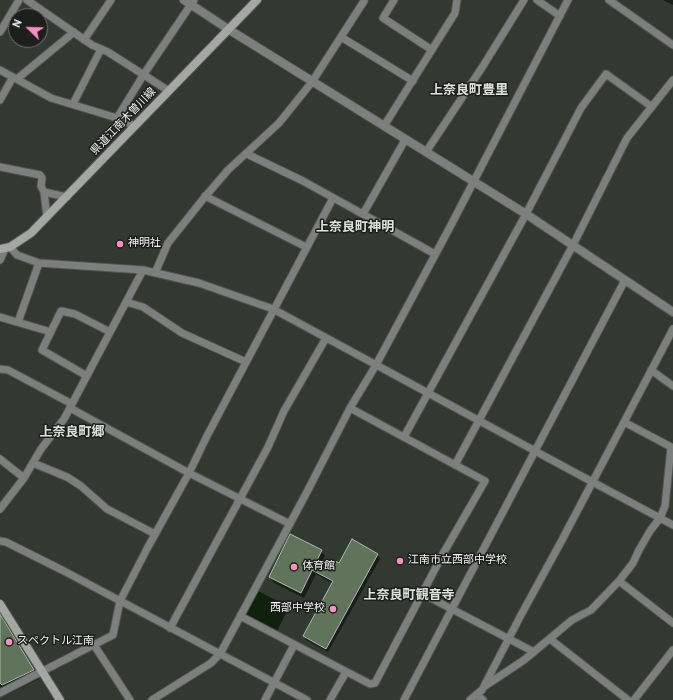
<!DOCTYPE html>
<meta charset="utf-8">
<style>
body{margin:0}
#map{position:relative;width:673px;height:700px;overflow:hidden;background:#323930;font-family:Overpass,sans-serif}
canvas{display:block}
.north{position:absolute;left:8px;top:8px;width:40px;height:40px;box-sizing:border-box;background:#1c1f1b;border:1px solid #70746f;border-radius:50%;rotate:293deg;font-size:11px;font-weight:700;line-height:16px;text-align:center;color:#eff4ee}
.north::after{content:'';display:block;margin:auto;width:14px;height:18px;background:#fb8fc4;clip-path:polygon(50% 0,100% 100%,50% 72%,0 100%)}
</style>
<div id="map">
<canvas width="673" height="700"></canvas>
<div class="north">N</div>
</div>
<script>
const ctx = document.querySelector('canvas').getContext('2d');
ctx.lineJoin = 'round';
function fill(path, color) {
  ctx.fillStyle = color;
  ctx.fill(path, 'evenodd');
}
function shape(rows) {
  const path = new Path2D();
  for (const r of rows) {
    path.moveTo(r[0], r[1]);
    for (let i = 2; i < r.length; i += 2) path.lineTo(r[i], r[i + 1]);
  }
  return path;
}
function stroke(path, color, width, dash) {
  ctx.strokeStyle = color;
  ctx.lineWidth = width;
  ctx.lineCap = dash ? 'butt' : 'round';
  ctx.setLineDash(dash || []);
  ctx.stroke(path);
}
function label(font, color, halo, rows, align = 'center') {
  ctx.font = font + ' Overpass,"Noto Sans JP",sans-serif';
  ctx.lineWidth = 3;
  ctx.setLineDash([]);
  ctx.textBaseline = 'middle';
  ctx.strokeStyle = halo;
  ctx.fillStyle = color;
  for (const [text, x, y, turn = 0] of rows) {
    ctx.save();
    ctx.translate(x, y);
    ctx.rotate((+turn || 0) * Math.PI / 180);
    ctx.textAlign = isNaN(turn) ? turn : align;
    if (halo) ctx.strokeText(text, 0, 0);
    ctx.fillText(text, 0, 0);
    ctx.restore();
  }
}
fill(shape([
 [258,591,289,607,277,631,246,615]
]), '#10220d');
fill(shape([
 [663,0,673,0,673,5],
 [321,551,325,556,320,566,326,570,377,554,380,559,328,652,306,640,304,636,333,584,316,574,304,598,274,583,270,577],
 [0,616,39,679,8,694,0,686]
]), '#0007');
const building = shape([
 [290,534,322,550,301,593,269,577,290,534],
 [352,539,378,554,326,649,303,636,333,581,312,570,316,563,326,569,331,559,339,563,352,539],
 [0,614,34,670,2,685,0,683,0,614]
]);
fill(building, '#5f745b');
stroke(building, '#b0b9af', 1);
const minor = shape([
 [27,0,92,45,108,52,169,91],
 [394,0,383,18,432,50],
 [537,0,560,16],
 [609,0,673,45],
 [0,32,19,0],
 [341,37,413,81],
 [84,40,111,0],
 [0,70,51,98,117,118,135,126],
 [17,79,74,32],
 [0,100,13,77],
 [73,104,101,49],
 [117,118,144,74,194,0],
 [384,126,455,13,457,0],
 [426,152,483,66,524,0],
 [247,154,303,181,435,254],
 [0,167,40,175,42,178,41,186,44,192,67,197],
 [44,192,47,217],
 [205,196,306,247],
 [363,214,405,140],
 [10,247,17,255,39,263,143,270,199,283,273,309,572,471,673,525],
 [0,260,5,249],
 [155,273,168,243,204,198,228,170,279,123,312,82,364,1],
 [126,302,143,307,182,333,246,362],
 [0,317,51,332],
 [18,322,39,263],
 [0,369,8,370,72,404],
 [651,370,673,386],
 [87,376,42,350,61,311,75,314,110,332],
 [70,408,189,473,290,524],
 [624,422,673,448],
 [404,437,526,214,581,108,606,74,652,107],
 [0,459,24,478],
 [33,463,67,477,81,486,107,509,155,534],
 [455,465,573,245,627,138,673,80],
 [0,509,24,478,41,449,64,419,143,270],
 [0,541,6,542,62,570,307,700],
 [619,581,673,623],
 [423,594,534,652],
 [240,616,370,684,375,683,444,552,485,481,350,408],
 [170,628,268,447,284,411,326,338],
 [550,639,628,700],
 [94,645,130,700],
 [485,686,524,660,572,620,591,610,619,581,633,563,639,550,650,531,660,518,665,506,671,447],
 [0,693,113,635,120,601,148,547,189,473,207,436,333,198],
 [477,695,483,700],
 [152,700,211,663,220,654,308,490,350,408,376,365,450,227,568,0],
 [265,700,294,645],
 [330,700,346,672],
 [404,700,625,280],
 [470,700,482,690,521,615,562,540,673,329],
 [634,700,673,650]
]);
const tertiary = shape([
 [184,0,228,29,526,214,673,312]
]);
const secondary = shape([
 [0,249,10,247,31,233,257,0],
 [0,604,60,700]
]);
stroke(minor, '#50574e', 9);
stroke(tertiary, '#50574e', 10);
stroke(secondary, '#50574e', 10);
stroke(minor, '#7c807c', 7);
stroke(tertiary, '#7c807c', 8);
stroke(secondary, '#a3a9a2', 8);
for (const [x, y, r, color] of [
 [120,244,4,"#fb8fc4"],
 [400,561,4,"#fb8fc4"],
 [294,567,4,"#fb8fc4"],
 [333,609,4,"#fb8fc4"],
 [9,642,4,"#fb8fc4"]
]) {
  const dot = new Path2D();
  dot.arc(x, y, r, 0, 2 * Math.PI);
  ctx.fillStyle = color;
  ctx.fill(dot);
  stroke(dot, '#1c1f1b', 1.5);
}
label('11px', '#eff4ee', '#1c1f1b', [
 ["県道江南木曽川線",124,122,-46]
]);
label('11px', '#eff4ee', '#1c1f1b', [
 ["神明社",128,244],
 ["江南市立西部中学校",408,561],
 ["体育館",302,567],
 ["西部中学校",325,609,"right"],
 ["スペクトル江南",17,642]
], 'left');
label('bold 13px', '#d9e3d7', '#1c1f1b', [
 ["上奈良町豊里",469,91],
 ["上奈良町神明",355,228],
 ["上奈良町郷",72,433],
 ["上奈良町観音寺",409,596]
]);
</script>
